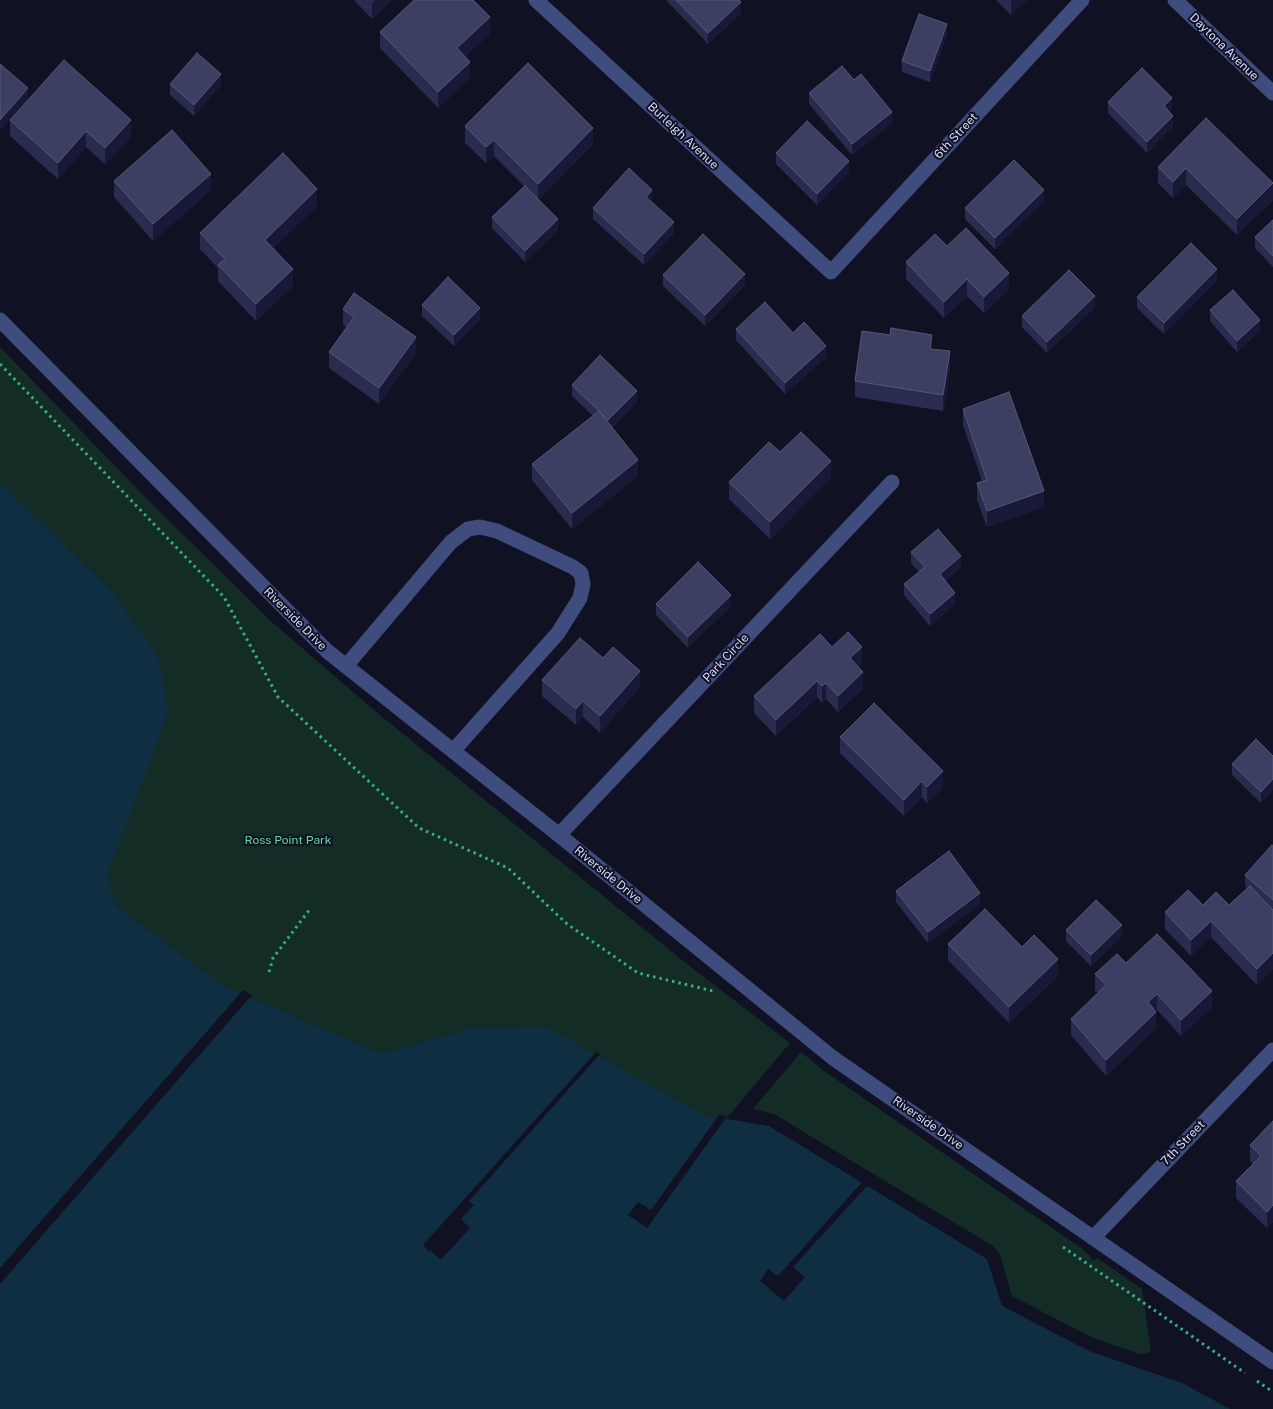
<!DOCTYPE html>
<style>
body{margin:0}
canvas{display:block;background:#101123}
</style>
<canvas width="1273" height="1409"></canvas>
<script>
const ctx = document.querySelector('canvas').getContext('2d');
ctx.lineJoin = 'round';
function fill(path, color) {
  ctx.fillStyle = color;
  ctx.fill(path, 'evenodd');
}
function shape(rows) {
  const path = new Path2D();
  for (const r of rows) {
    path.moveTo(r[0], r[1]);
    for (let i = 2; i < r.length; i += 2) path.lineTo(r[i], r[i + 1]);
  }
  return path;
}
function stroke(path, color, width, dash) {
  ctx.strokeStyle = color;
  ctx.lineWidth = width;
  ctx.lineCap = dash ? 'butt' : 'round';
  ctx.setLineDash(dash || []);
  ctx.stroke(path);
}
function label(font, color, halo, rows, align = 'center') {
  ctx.font = font + ' "Public Sans",sans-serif';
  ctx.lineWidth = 4;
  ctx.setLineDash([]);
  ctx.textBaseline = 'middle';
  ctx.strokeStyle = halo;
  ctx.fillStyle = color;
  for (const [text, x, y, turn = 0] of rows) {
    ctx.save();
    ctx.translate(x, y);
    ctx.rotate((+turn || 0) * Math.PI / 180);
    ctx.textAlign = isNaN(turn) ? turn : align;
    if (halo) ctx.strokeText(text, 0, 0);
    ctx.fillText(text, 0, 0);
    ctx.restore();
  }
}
fill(shape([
 [0,347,150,502,273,623,375,711,692,968,790,1043,726,1119,703,1115,470,1028,382,1054,224,986,115,905,106,875,169,712,110,589,0,483],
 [801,1052,824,1071,1084,1250,1094,1261,1097,1258,1142,1289,1151,1352,1140,1354,1093,1338,1012,1296,1000,1255,993,1246,774,1114,753,1109]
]), '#132c25');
fill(shape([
 [0,483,110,589,158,656,169,712,107,875,115,905,224,986,382,1054,470,1028,546,1027,703,1115,769,1126,987,1259,1002,1306,1089,1351,1182,1383,1230,1409,0,1409]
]), '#102e42');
fill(shape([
 [243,990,252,995,0,1284,0,1268],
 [596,1052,600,1054,469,1201,474,1205,461,1219,470,1228,441,1260,430,1250,429,1252,423,1245],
 [719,1115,727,1116,647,1228,628,1215,638,1202,651,1210],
 [863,1181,869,1184,793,1267,805,1277,784,1301,760,1281,768,1269,778,1276]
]), '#101123');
stroke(shape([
 [0,364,224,597,278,697,419,828,508,868,567,924,638,973,713,991],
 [269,972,273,958,310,909],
 [1063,1247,1245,1373],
 [1257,1381,1273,1392]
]), '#38ad89', 3, [2.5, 4]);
stroke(shape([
 [536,0,831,272,1082,0],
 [1175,0,1273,93],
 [0,320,327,651,559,835,833,1058,1273,1362],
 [346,666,451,542,468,529,480,527,497,531,573,567,581,573,583,584,580,598,558,633,453,751],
 [559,835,892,482],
 [1094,1237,1273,1050]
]), '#3e4c7e', 15);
fill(shape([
 [354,0,392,0,372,19],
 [666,0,739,0,741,13,708,44],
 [996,0,1027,0,1011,15],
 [380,32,490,33,465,57,470,78,438,108,380,48],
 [947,35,930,82,902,72,902,61],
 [854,80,892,123,852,155,809,104,809,93],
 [170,84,221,85,194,116,170,95],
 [1108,102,1172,109,1169,112,1173,127,1147,153,1108,113],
 [1206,118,1273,200,1237,235,1186,185,1173,198,1158,183,1158,167],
 [10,120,131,137,105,164,86,147,58,179,10,136],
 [465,126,593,144,539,199,558,230,525,262,492,228,492,217,524,186,494,156,486,163,465,143],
 [776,153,849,172,817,205,776,164],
 [114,181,211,190,153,241,114,197],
 [652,201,674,233,644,265,593,219,593,208],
 [1044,201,995,249,965,219,965,208],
 [317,206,273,248,293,286,256,321,218,281,218,268,200,249,200,233],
 [1273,220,1273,267,1255,248,1255,237],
 [947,246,1009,289,984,313,967,296,944,318,906,279,906,262],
 [663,275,745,285,705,326,663,286],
 [1217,280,1164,334,1137,308,1137,297],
 [422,305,480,319,454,346,422,316],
 [1095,307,1047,353,1022,327,1022,316],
 [343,309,416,353,379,404,329,368,329,352,347,328,343,325],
 [1210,310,1260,331,1237,352,1210,321],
 [736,329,793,333,826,357,785,394,736,340],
 [932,349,950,368,943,411,855,397,855,381],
 [572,385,637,402,612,427,638,476,572,529,532,480,532,464,593,416,572,396],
 [963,409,1044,507,987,527,977,500,977,483,982,481,963,425],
 [780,452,831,477,770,539,729,499,729,482],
 [911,552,961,567,945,581,955,604,930,626,904,595,904,584,919,572,911,563],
 [656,604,731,606,688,648,656,615],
 [832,647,862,663,858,667,863,688,838,712,826,699,822,703,817,697,776,736,754,713,754,696],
 [603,658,640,687,600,733,583,717,576,725,542,696,542,680],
 [840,737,943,788,927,803,922,797,904,816,840,753],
 [1273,756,1261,803,1232,775,1232,764],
 [1273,847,1273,969,1257,985,1211,937,1191,956,1165,929,1165,912,1203,905,1229,905,1247,888,1245,886,1245,875],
 [896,891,980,904,928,943,896,902],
 [1066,930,1122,936,1091,966,1066,941],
 [948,944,1022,947,1058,976,1009,1023,948,960],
 [1126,963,1212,1007,1181,1036,1157,1010,1156,1011,1156,1028,1106,1076,1071,1035,1071,1019,1098,993,1095,991,1095,974],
 [1273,1121,1273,1222,1267,1228,1236,1198,1236,1181,1253,1164,1250,1161,1250,1145]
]), '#2a2c4f');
fill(shape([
 [375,0,392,0,372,19,372,3],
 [1011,0,1027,0,1011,15],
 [741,2,741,13,708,44,708,33],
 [490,17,490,33,457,65,457,48],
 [947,24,947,35,930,82,930,71],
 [470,62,470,78,438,108,438,92],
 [221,74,221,85,194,116,194,105],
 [28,88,28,99,0,131,0,120],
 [1172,98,1172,109,1164,117,1164,106],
 [892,112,892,123,852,155,852,144],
 [1173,116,1173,127,1147,153,1147,142],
 [131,120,131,137,105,164,105,148],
 [593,128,593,144,538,200,538,184],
 [86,131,86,147,58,179,58,163],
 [494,140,494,156,486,163,486,147],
 [849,161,849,172,817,205,817,194],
 [1186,168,1186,185,1173,198,1173,182],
 [211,174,211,190,153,241,153,224],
 [1273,183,1273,200,1237,235,1237,219],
 [317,189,317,206,265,256,265,240],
 [652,190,652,201,646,208,646,197],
 [1044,190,1044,201,995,249,995,238],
 [558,219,558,230,525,262,525,251],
 [674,222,674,233,644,265,644,254],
 [293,269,293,286,256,321,256,304],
 [1217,269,1217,280,1164,334,1164,323],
 [1009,273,1009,289,984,313,984,297],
 [745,274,745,285,705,326,705,315],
 [967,279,967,296,944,318,944,302],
 [1095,296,1095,307,1047,353,1047,342],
 [480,308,480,319,454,346,454,335],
 [1260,320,1260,331,1237,352,1237,341],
 [932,335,932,351,930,349],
 [416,337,416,353,379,404,379,388],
 [826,346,826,357,785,394,785,383],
 [950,351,950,368,943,411,943,395],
 [637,391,637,402,608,431,608,420],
 [638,460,638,476,572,529,572,513],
 [831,461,831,477,770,539,770,522],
 [1044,491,1044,507,987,527,987,511],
 [961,556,961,567,940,585,940,574],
 [955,593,955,604,930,626,930,614],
 [731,595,731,606,688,648,688,637],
 [862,647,862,663,850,674,850,658],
 [640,671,640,687,600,733,600,716],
 [863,672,863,688,838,712,838,696],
 [817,681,817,697,776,736,776,720],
 [826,683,826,699,822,703,822,686],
 [583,701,583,717,576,725,576,709],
 [943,771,943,788,927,803,927,787],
 [1273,779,1273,790,1261,803,1261,792],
 [922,781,922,797,904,816,904,800],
 [980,893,980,904,928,943,928,932],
 [1211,921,1211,937,1191,956,1191,940],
 [1122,925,1122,936,1091,966,1091,955],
 [1273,953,1273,969,1257,985,1257,969],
 [1058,959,1058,976,1009,1023,1009,1007],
 [1212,991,1212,1007,1181,1036,1181,1020],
 [1157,994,1157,1010,1148,1018,1148,1002],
 [1156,1012,1156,1028,1106,1076,1106,1060],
 [1273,1205,1273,1222,1267,1228,1267,1212]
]), '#181936');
const building = shape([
 [414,0,473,0,490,17,457,48,470,62,438,92,380,32,414,0],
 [676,0,739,0,741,2,708,33,676,0],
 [919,14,947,24,930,71,902,61,919,14],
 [197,53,221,74,194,105,170,84,197,53],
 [64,60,131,120,105,148,86,131,58,163,10,120,64,60],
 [528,63,593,128,538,184,494,140,486,147,465,126,528,63],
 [0,64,28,88,0,120,0,64],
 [842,66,854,80,861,74,892,112,852,144,809,93,842,66],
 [1142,68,1172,98,1164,106,1173,116,1147,142,1108,102,1142,68],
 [1206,118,1273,183,1237,219,1186,168,1173,182,1158,167,1206,118],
 [807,121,849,161,817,194,776,153,807,121],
 [172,130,211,174,153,224,114,181,172,130],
 [283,153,317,189,265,240,293,269,256,304,218,265,225,259,200,233,283,153],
 [1014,160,1044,190,995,238,965,208,1014,160],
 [629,168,652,190,646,197,674,222,644,254,593,208,629,168],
 [525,186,558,219,525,251,492,217,525,186],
 [1273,220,1273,256,1255,237,1273,220],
 [966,228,1009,273,984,297,967,279,944,302,906,262,935,234,947,246,966,228],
 [703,234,745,274,705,315,663,275,703,234],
 [1191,243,1217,269,1164,323,1137,297,1191,243],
 [1069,270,1095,296,1047,342,1022,316,1069,270],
 [448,277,480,308,454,335,422,305,448,277],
 [1233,290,1260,320,1237,341,1210,310,1233,290],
 [354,293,416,337,379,388,329,352,354,317,343,309,354,293],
 [765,302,793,333,804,322,826,346,785,383,736,329,765,302],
 [891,328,932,335,930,349,950,351,943,395,855,381,862,331,890,335,891,328],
 [600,355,637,391,608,420,572,385,600,355],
 [1009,392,1044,491,987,511,977,483,987,480,963,409,1009,392],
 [599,411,638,460,572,513,532,464,599,411],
 [801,432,831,461,770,522,729,482,769,442,780,452,801,432],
 [938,529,961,556,940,574,955,593,930,614,904,584,925,567,911,552,938,529],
 [698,562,731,595,688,637,656,604,698,562],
 [848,632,862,647,850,658,863,672,838,696,826,683,822,686,817,681,776,720,754,696,820,634,832,647,848,632],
 [580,638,603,658,613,647,640,671,600,716,583,701,576,709,542,680,580,638],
 [874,703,943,771,927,787,922,781,904,800,840,737,874,703],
 [1256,739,1273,756,1273,779,1261,792,1232,764,1256,739],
 [1272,845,1273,847,1273,900,1245,875,1272,845],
 [949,851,980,893,928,932,896,891,949,851],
 [1250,886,1273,910,1273,953,1257,969,1211,921,1191,940,1165,912,1188,890,1203,905,1216,892,1229,905,1250,886],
 [1096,900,1122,925,1091,955,1066,930,1096,900],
 [985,909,1022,947,1034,935,1058,959,1009,1007,948,944,985,909],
 [1157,934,1212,991,1181,1020,1157,994,1148,1002,1156,1012,1106,1060,1071,1019,1106,985,1095,974,1117,954,1126,963,1157,934],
 [1273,1121,1273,1205,1267,1212,1236,1181,1261,1156,1250,1145,1273,1121]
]);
fill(building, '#3c3f62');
stroke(building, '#54577a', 1);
label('12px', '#d5dafc', '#101123', [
 ["Daytona Avenue",1224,47,44],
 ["Burleigh Avenue",683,136,43],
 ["6th Street",956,136,-47],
 ["Riverside Drive",295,619,45],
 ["Park Circle",726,658,-47],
 ["Riverside Drive",608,875,39],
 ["Riverside Drive",928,1123,35],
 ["7th Street",1183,1143,-46]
]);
label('12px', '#66d79f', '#101123', [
 ["Ross Point Park",288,840]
]);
</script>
